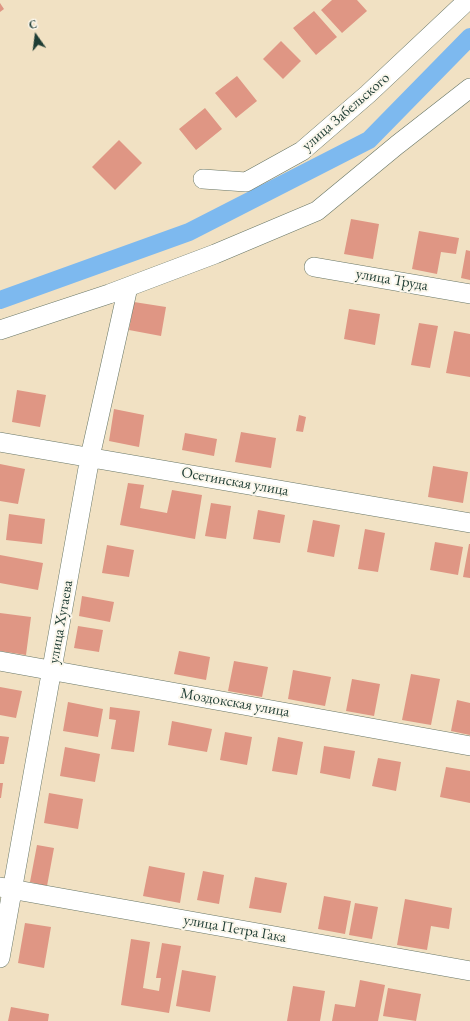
<!DOCTYPE html>
<meta charset="utf-8">
<style>
body{margin:0}
#map{position:relative;width:470px;height:1021px;overflow:hidden;background:#f1e1c3;font-family:"EB Garamond",serif}
canvas{display:block}
.north{position:absolute;left:16px;top:16px;width:40px;height:40px;-webkit-text-stroke:3px #fbf7ec;paint-order:stroke;rotate:346deg;font-size:11px;font-weight:700;line-height:16px;text-align:center;color:#1f3d34}
.north::after{content:'';display:block;margin:auto;width:14px;height:18px;background:#1f3d34;clip-path:polygon(50% 0,100% 100%,50% 72%,0 100%)}
</style>
<div id="map">
<canvas width="470" height="1021"></canvas>
<div class="north">С</div>
</div>
<script>
const ctx = document.querySelector('canvas').getContext('2d');
ctx.lineJoin = 'round';
function shape(rows) {
  const path = new Path2D();
  for (const r of rows) {
    path.moveTo(r[0], r[1]);
    for (let i = 2; i < r.length; i += 2) path.lineTo(r[i], r[i + 1]);
  }
  return path;
}
function stroke(path, color, width, dash) {
  ctx.strokeStyle = color;
  ctx.lineWidth = width;
  ctx.lineCap = dash ? 'butt' : 'round';
  ctx.setLineDash(dash || []);
  ctx.stroke(path);
}
function fill(path, color) {
  ctx.fillStyle = color;
  ctx.fill(path, 'evenodd');
}
function label(font, color, halo, rows, align = 'center') {
  ctx.font = font + ' "EB Garamond",serif';
  ctx.lineWidth = 4;
  ctx.setLineDash([]);
  ctx.textBaseline = 'middle';
  ctx.strokeStyle = halo;
  ctx.fillStyle = color;
  for (const [text, x, y, turn = 0] of rows) {
    ctx.save();
    ctx.translate(x, y);
    ctx.rotate((+turn || 0) * Math.PI / 180);
    ctx.textAlign = isNaN(turn) ? turn : align;
    if (halo) ctx.strokeText(text, 0, 0);
    ctx.fillText(text, 0, 0);
    ctx.restore();
  }
}
stroke(shape([
 [0,300,189,232,369,140,470,37]
]), '#7db9ef', 18);
fill(shape([
 [332,0,357,0,367,11,342,33,321,10],
 [0,3,4,9,0,12],
 [314,11,337,37,316,55,293,28],
 [281,41,301,61,283,79,263,59],
 [237,76,257,101,236,118,215,93],
 [205,108,222,129,196,150,179,129],
 [119,140,142,163,115,190,92,167],
 [351,219,379,224,373,259,344,254],
 [419,231,459,238,456,254,441,252,437,274,412,269],
 [466,250,470,251,470,280,461,278],
 [134,302,166,307,161,336,129,330],
 [349,309,380,314,375,345,344,339],
 [419,323,438,326,430,368,411,365],
 [454,331,470,334,470,377,446,373],
 [17,390,46,395,40,427,12,422],
 [114,409,144,415,139,447,109,441],
 [299,415,306,417,303,432,296,431],
 [241,432,276,438,271,468,235,462],
 [185,433,217,439,214,456,182,450],
 [0,464,25,469,18,504,0,501],
 [433,466,468,472,463,503,428,497],
 [128,483,144,485,140,508,167,513,172,490,202,495,195,539,120,525],
 [211,503,231,506,226,539,205,536],
 [258,510,285,515,280,543,253,539],
 [9,514,45,519,42,544,6,540],
 [313,520,340,525,334,557,307,552],
 [365,529,385,533,378,572,358,569],
 [435,542,463,547,458,575,430,570],
 [469,544,470,544,470,578,463,577],
 [107,545,134,550,129,577,102,573],
 [0,555,43,563,38,590,0,583],
 [82,596,114,602,110,622,79,616],
 [0,613,31,617,26,655,0,651],
 [78,626,103,630,99,652,74,648],
 [179,651,210,657,206,680,174,674],
 [234,661,268,667,262,697,228,691],
 [293,670,331,677,325,706,288,699],
 [411,674,440,679,431,725,402,720],
 [352,679,380,684,374,716,346,711],
 [0,687,22,691,16,718,0,715],
 [457,700,470,703,470,735,451,731],
 [68,702,103,709,98,737,63,731],
 [110,707,140,711,134,752,111,749,116,720,109,719],
 [172,721,212,729,207,752,168,745],
 [225,732,252,737,247,765,220,760],
 [0,736,9,737,4,764,0,764],
 [278,737,303,742,297,775,272,771],
 [324,746,355,751,350,779,320,773],
 [65,747,100,754,95,782,60,776],
 [378,758,401,762,396,791,372,786],
 [446,767,470,771,470,803,440,797],
 [0,783,3,783,1,798,0,798],
 [49,793,83,799,78,829,44,823],
 [37,845,54,848,47,886,30,882],
 [149,866,185,873,180,903,143,896],
 [203,871,224,875,219,904,197,900],
 [255,877,287,883,281,913,249,908],
 [324,896,351,901,345,934,318,929],
 [405,899,452,908,449,929,431,926,427,950,397,945],
 [355,903,378,907,372,939,349,935],
 [25,923,51,927,44,968,18,963],
 [131,939,150,942,143,988,159,991,161,978,156,978,162,943,181,946,169,1013,121,1005],
 [182,970,216,976,210,1012,176,1006],
 [360,980,385,985,378,1021,332,1021,335,1004,355,1007],
 [293,986,325,991,320,1021,287,1021],
 [388,988,421,994,416,1021,383,1016],
 [11,1007,49,1014,48,1021,8,1021]
]), '#df9684');
const minor = shape([
 [203,179,246,182,302,151,368,94,468,0],
 [314,267,470,294],
 [0,330,109,294,215,254,317,211,397,145,470,88],
 [0,442,470,523],
 [0,661,470,746],
 [0,887,470,971],
 [0,958,90,457,128,287]
]);
stroke(minor, '#687666', 20);
stroke(minor, '#fff', 19);
label('15px', '#1f3d34', '#fbf7ec', [
 ["улица Забельского",346,112,-41],
 ["улица Труда",392,280,10],
 ["Осетинская улица",235,482,10],
 ["улица Хугаева",61,622,-80],
 ["Моздокская улица",235,703,10],
 ["улица Петра Гака",235,929,10]
]);
</script>
